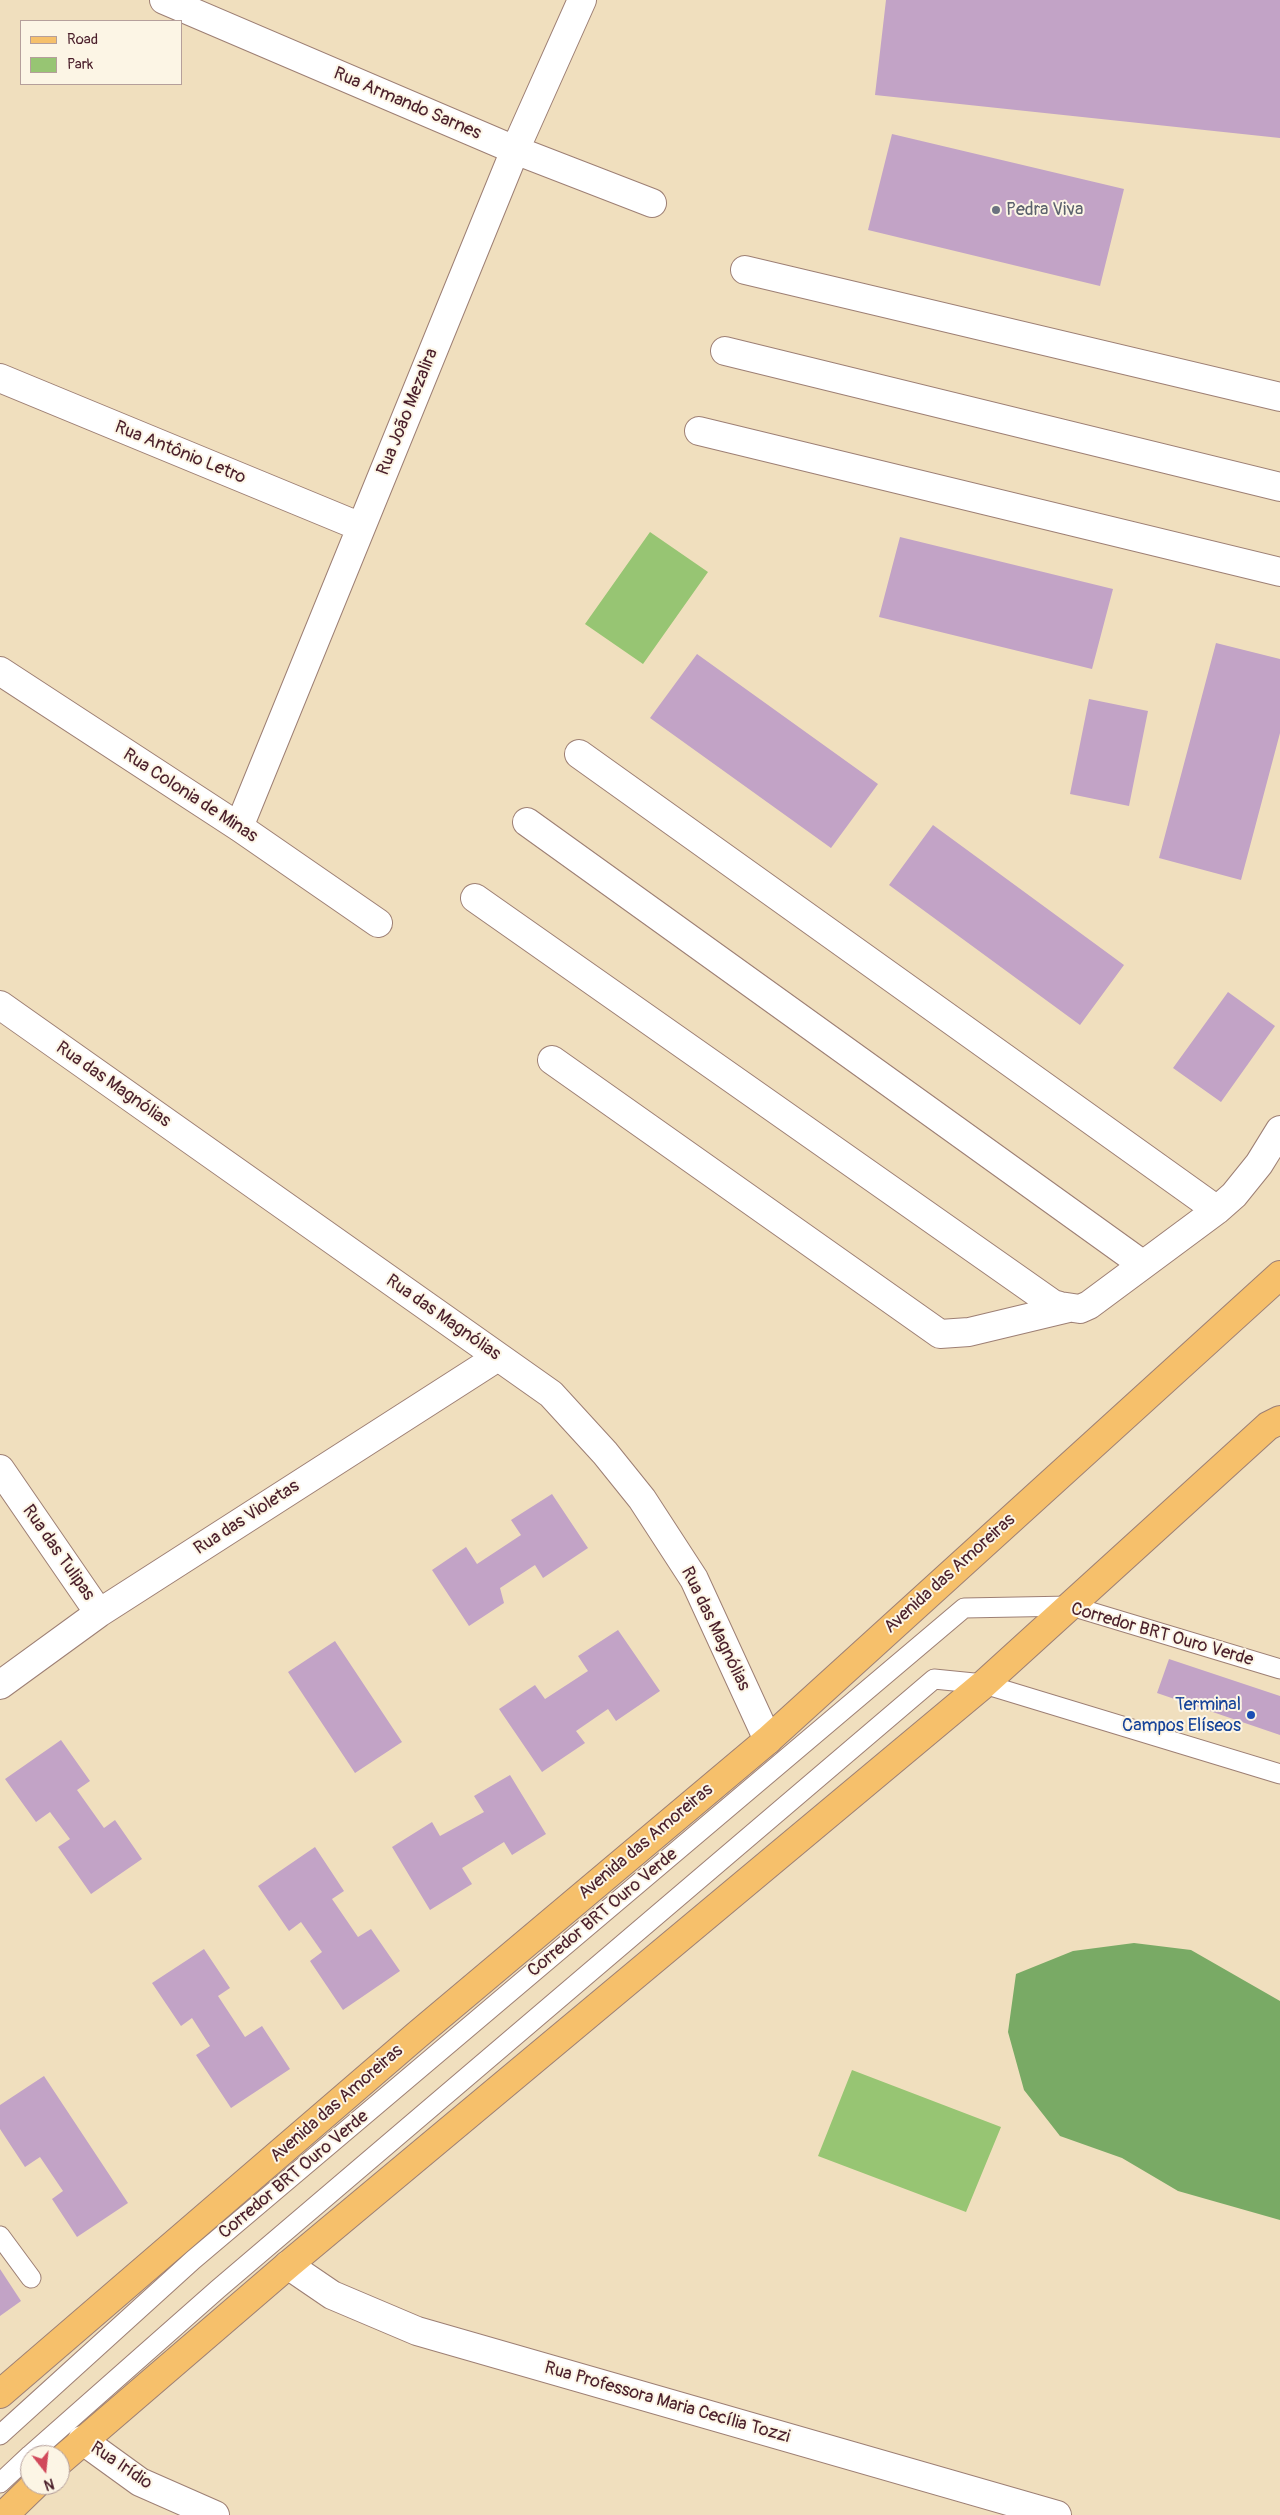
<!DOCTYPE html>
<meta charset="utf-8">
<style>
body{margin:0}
#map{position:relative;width:1280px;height:2515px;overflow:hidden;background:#f0dfbe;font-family:Pangolin,sans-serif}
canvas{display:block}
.legend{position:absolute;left:20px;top:20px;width:162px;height:65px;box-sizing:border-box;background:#fcf5e5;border:1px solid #b59f9b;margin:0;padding:6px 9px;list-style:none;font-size:15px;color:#4a1f2b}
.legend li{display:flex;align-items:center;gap:10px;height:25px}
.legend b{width:25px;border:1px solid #b59f9b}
.north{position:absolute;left:20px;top:2445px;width:50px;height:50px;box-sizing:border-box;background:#fcf5e5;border:1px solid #b59f9b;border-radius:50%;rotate:164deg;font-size:14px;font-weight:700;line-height:20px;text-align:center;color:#4a1f2b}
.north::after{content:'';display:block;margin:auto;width:18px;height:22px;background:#d1495b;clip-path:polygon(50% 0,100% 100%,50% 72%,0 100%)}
</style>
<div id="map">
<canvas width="1280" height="2515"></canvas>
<ul class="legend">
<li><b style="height:6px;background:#f6c06b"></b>Road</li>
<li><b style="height:14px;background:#97c573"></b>Park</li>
</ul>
<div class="north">N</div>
</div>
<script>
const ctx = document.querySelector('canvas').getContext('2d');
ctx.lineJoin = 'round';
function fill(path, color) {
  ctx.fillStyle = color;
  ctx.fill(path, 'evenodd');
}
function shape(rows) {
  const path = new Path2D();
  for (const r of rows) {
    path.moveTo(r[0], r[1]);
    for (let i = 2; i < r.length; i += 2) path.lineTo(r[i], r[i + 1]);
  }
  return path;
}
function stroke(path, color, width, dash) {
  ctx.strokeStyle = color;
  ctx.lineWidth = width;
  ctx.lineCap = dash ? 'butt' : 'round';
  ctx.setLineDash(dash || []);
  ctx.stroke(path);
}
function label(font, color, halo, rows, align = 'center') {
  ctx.font = font + ' Pangolin,sans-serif';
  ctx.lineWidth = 4;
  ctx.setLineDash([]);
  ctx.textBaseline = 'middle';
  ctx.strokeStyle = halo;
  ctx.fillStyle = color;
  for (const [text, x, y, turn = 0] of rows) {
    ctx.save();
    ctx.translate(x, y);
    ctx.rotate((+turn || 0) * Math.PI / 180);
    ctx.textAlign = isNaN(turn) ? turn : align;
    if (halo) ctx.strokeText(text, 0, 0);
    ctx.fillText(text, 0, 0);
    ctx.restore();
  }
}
fill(shape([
 [650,532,708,572,643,664,585,624],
 [852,2070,1001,2127,966,2212,818,2156]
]), '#97c573');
fill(shape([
 [1134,1943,1191,1950,1280,2001,1280,2220,1178,2191,1122,2158,1060,2136,1024,2090,1008,2032,1016,1974,1073,1951]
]), '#79aa65');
fill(shape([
 [886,0,1280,0,1280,138,875,95],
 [892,134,1124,189,1100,286,868,230],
 [900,537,1113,589,1092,669,879,617],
 [1216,643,1280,659,1280,733,1241,880,1159,858],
 [697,654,878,784,831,848,650,718],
 [1089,699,1148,711,1129,806,1070,794],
 [933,825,1124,965,1080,1025,889,885],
 [1228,992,1275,1026,1221,1102,1173,1068],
 [552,1494,588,1548,543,1578,535,1565,500,1588,504,1603,469,1626,432,1570,466,1547,477,1564,521,1535,511,1520],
 [618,1630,660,1691,616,1721,608,1709,576,1731,585,1743,542,1772,499,1709,535,1685,545,1699,588,1671,578,1656],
 [335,1641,402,1742,355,1773,288,1672],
 [1169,1659,1280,1696,1280,1735,1157,1693],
 [61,1740,90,1781,77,1790,104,1828,115,1820,142,1859,91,1894,58,1847,70,1839,50,1812,36,1822,5,1779],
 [510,1775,546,1834,512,1855,504,1842,462,1868,472,1884,430,1910,392,1847,432,1822,440,1836,484,1812,474,1796],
 [315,1847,344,1891,332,1899,358,1937,371,1929,400,1971,343,2010,310,1961,322,1952,301,1922,289,1931,258,1886],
 [204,1949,230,1988,218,1996,245,2037,262,2026,290,2069,231,2108,196,2055,210,2046,192,2018,181,2026,152,1983],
 [44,2076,128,2203,77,2237,52,2199,63,2191,40,2157,25,2167,0,2129,0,2105],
 [0,2269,21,2301,0,2316]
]), '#c2a3c6');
const lane = shape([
 [0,2236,31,2278],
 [0,2435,193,2260,964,1608,1071,1606,1280,1669],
 [30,2455,218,2289,934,1679,984,1684,1280,1774],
 [0,2483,30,2455]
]);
const street = shape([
 [164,0,515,150,652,203],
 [745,270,1280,397],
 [725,351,1280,487],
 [0,378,361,527],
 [699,431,1280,572],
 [0,671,239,827,378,923],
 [579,754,1217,1210],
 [527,822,1142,1264],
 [239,827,515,150,582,0],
 [475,898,1053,1304,1060,1306,1080,1309,1089,1305,1217,1210,1234,1195,1259,1164,1280,1130],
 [0,1005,551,1394,605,1453,642,1499,694,1579,768,1740],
 [552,1060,940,1334,969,1332,1069,1308],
 [0,1469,99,1613],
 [0,1685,99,1613,498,1357],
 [288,2265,332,2295,417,2331,1057,2515],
 [82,2440,140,2482,215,2515]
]);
const primary = shape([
 [0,2394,417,2035,768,1740,1280,1275],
 [60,2461,288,2265,984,1684,1268,1426,1280,1420],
 [4,2515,35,2485]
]);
stroke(lane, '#9d7f74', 21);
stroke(street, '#9d7f74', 30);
stroke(primary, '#9d7f74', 30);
stroke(lane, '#fff', 19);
stroke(street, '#fff', 28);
stroke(primary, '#f6c06b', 28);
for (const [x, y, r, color] of [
 [996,210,5,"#6b7280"],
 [1251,1715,5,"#1a4fb4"]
]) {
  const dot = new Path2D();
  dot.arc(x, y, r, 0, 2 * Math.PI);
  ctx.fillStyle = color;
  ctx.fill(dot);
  stroke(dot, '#fcf5e5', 2);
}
label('18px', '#4a1f2b', '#fcf5e5', [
 ["Rua Armando Sarnes",407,104,23],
 ["Rua João Mezalira",408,412,-68],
 ["Rua Antônio Letro",180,453,22],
 ["Rua Colonia de Minas",190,796,33],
 ["Rua das Magnólias",113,1085,35],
 ["Rua das Magnólias",443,1318,35],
 ["Rua das Violetas",247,1518,-33],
 ["Rua das Tulipas",58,1553,55],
 ["Avenida das Amoreiras",950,1574,-42],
 ["Rua das Magnólias",715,1629,64],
 ["Corredor BRT Ouro Verde",1162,1635,16],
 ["Avenida das Amoreiras",646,1842,-40],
 ["Corredor BRT Ouro Verde",603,1913,-40],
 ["Avenida das Amoreiras",337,2104,-41],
 ["Corredor BRT Ouro Verde",294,2175,-40],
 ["Rua Professora Maria Cecília Tozzi",667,2403,16],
 ["Rua Irídio",121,2466,34]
]);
label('18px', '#5b616d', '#fcf5e5', [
 ["Pedra Viva",1006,210]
], 'left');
label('18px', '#164399', '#fcf5e5', [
 ["Terminal",1241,1705],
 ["Campos Elíseos",1241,1726]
], 'right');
</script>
